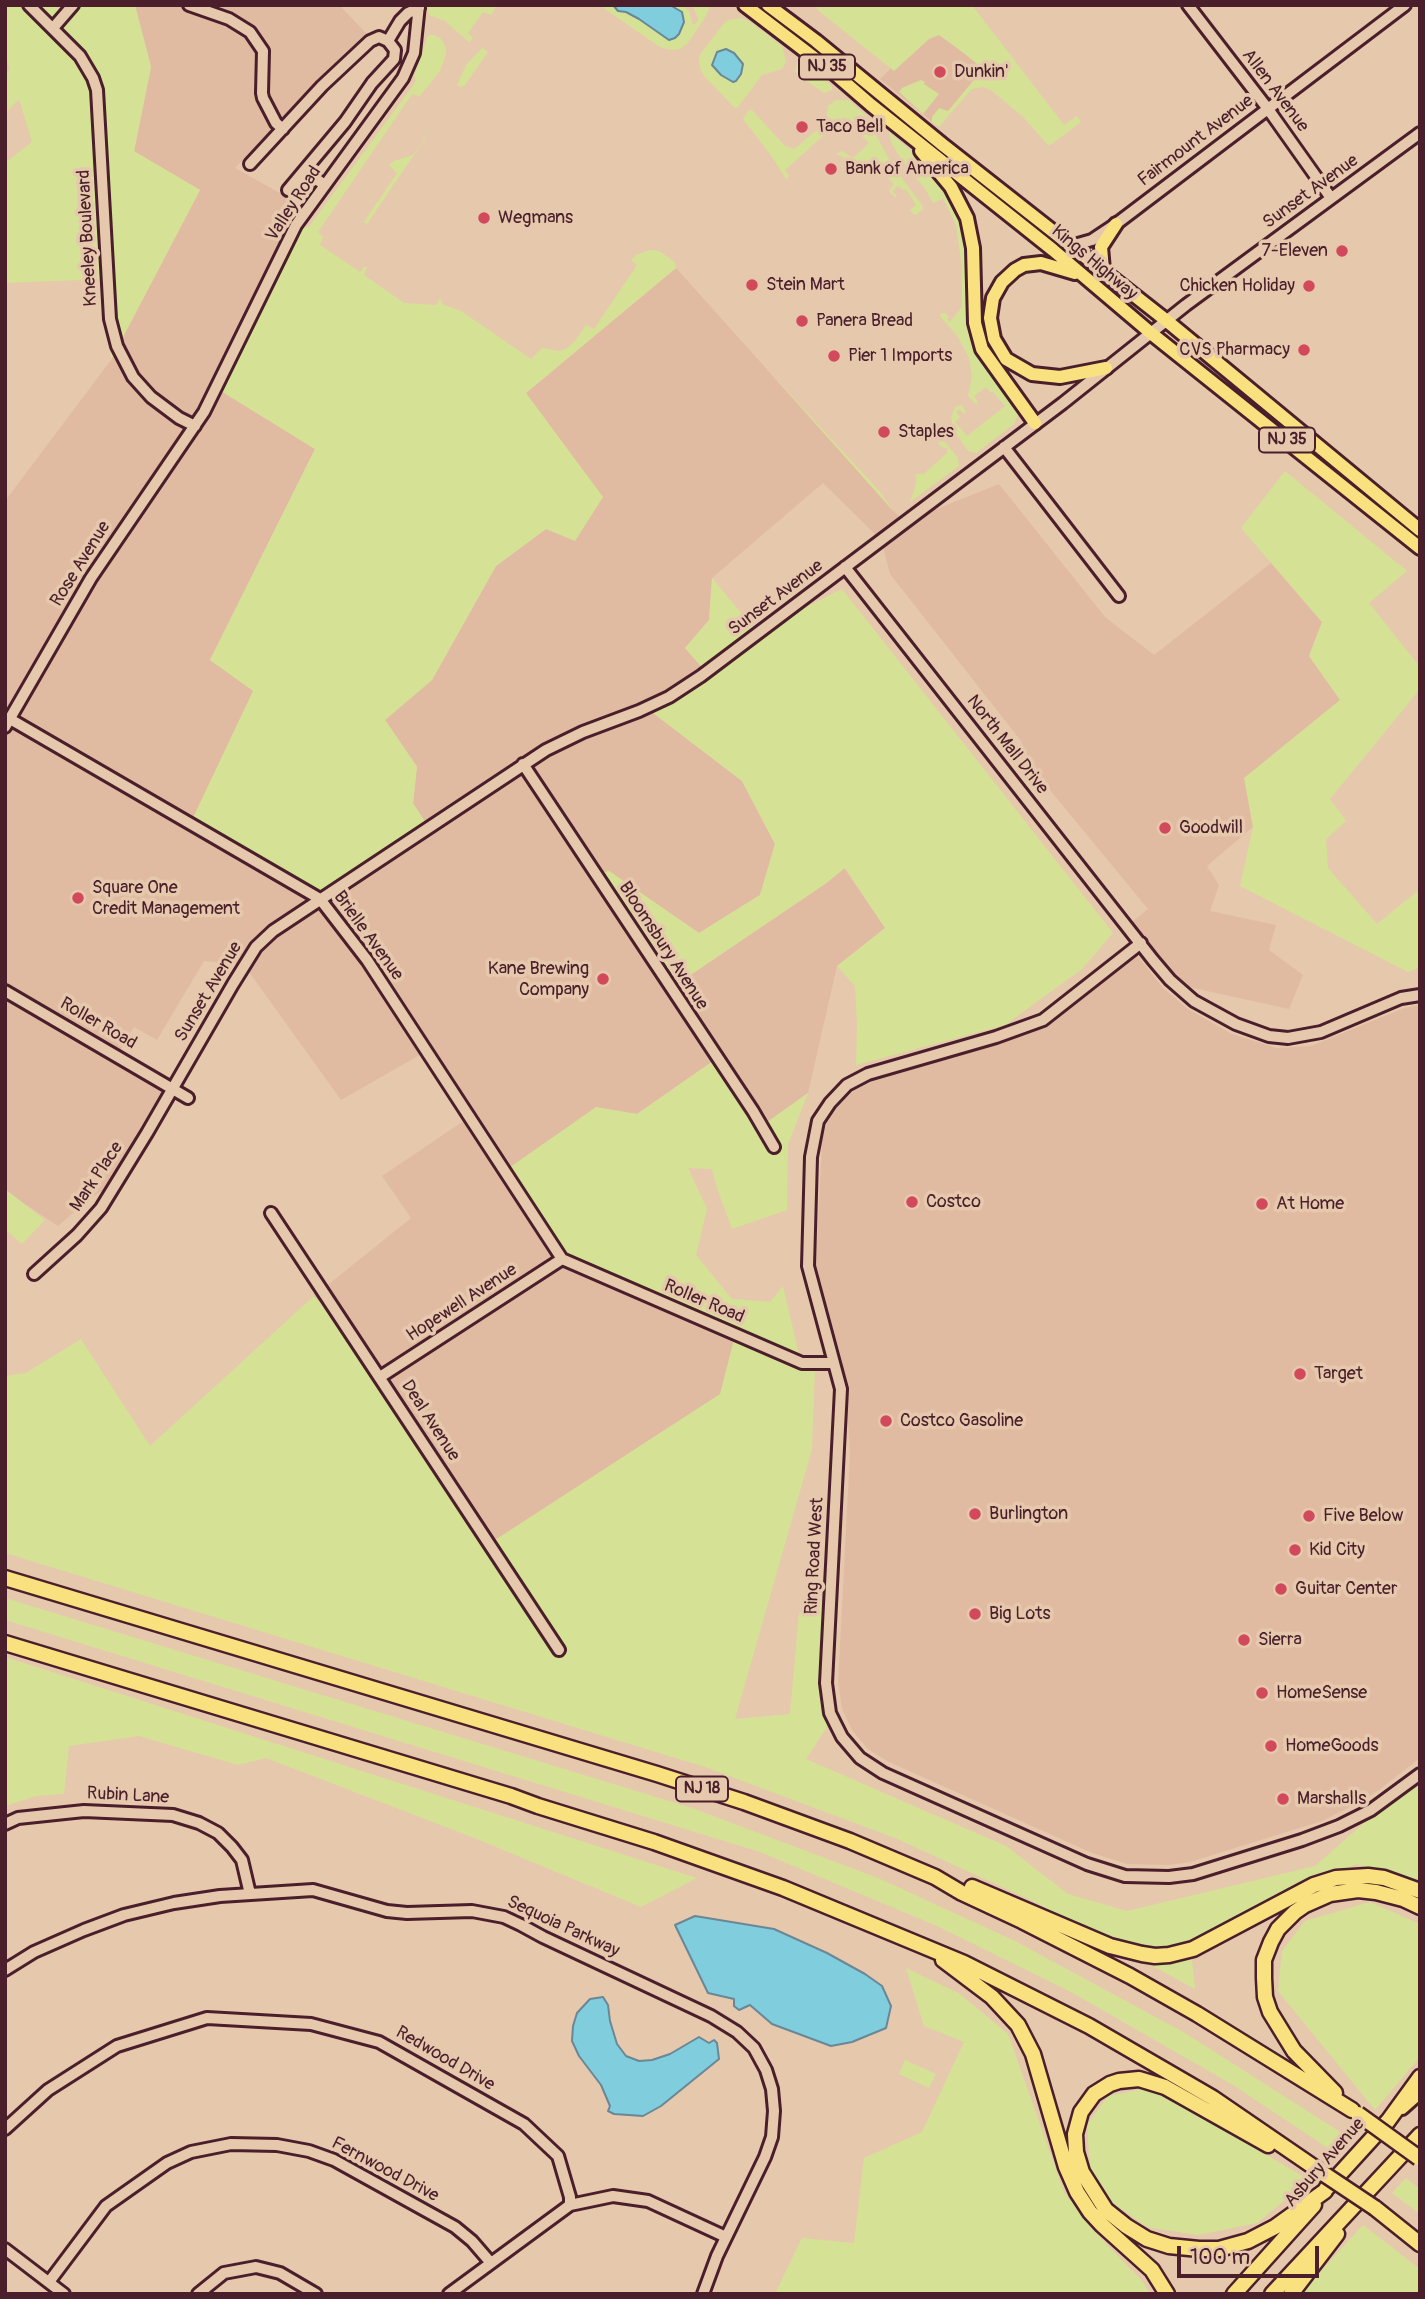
<!DOCTYPE html>
<style>
body{margin:0}
#map{position:relative;width:1425px;height:2299px;overflow:hidden;background:#e6c8ad;font-family:Pangolin,sans-serif}
canvas{display:block}
.frame{position:absolute;inset:0;border:7px solid #4a1f2b;pointer-events:none}
.scale{position:absolute;left:1177px;top:2246px;width:142px;height:32px;box-sizing:border-box;border:4px solid #4a1f2b;border-top:0;padding-left:9px;font-size:21px;line-height:24px;white-space:nowrap;color:#4a1f2b;-webkit-text-stroke:5px #e6c8ad;paint-order:stroke}
</style>
<div id="map">
<canvas width="1425" height="2299"></canvas>
<div class="frame"></div>
<div class="scale">100 m</div>
</div>
<script>
const ctx = document.querySelector('canvas').getContext('2d');
ctx.lineJoin = 'round';
function fill(path, color) {
  ctx.fillStyle = color;
  ctx.fill(path, 'evenodd');
}
function shape(rows) {
  const path = new Path2D();
  for (const r of rows) {
    path.moveTo(r[0], r[1]);
    for (let i = 2; i < r.length; i += 2) path.lineTo(r[i], r[i + 1]);
  }
  return path;
}
function stroke(path, color, width, dash) {
  ctx.strokeStyle = color;
  ctx.lineWidth = width;
  ctx.lineCap = dash ? 'butt' : 'round';
  ctx.setLineDash(dash || []);
  ctx.stroke(path);
}
function label(font, color, halo, rows, align = 'center') {
  ctx.font = font + ' Pangolin,sans-serif';
  ctx.lineWidth = 7;
  ctx.setLineDash([]);
  ctx.textBaseline = 'middle';
  ctx.strokeStyle = halo;
  ctx.fillStyle = color;
  for (const [text, x, y, turn = 0] of rows) {
    ctx.save();
    ctx.translate(x, y);
    ctx.rotate((+turn || 0) * Math.PI / 180);
    ctx.textAlign = isNaN(turn) ? turn : align;
    if (halo) ctx.strokeText(text, 0, 0);
    ctx.fillText(text, 0, 0);
    ctx.restore();
  }
}
fill(shape([
 [135,5,339,5,368,35,235,168,307,208,216,388,315,449,210,660,253,690,427,826,413,804,417,766,385,720,432,680,496,566,546,529,526,393,676,268,904,522,999,484,1105,617,1154,655,1271,563,1322,622,1309,656,1341,700,1245,778,1253,827,1207,866,1219,885,1210,911,1276,925,1269,950,1303,975,1289,1009,1175,984,1127,926,1148,909,1031,767,1021,741,890,574,881,540,823,483,712,578,709,620,685,648,706,672,646,707,742,781,775,844,760,895,699,933,609,871,670,988,825,884,844,868,885,928,837,966,808,1093,759,1128,716,1059,637,1114,596,1108,735,1335,721,1394,494,1541,326,1309,314,1296,411,1218,382,1176,468,1118,425,1052,341,1100,244,965,204,961,157,1040,134,1027,117,1056,173,1087,119,1179,87,1201,58,1226,5,1191,5,501,111,360,200,190,134,152,151,67],
 [954,5,972,5,1013,59,972,89,939,127,880,79],
 [1137,955,1163,988,1188,1009,1232,1034,1277,1048,1311,1046,1404,1008,1420,1005,1420,1758,1379,1790,1360,1802,1322,1821,1190,1862,1169,1865,1127,1864,1092,1853,889,1762,868,1749,852,1730,842,1709,838,1682,850,1453,846,1390,842,1361,816,1265,822,1141,826,1125,836,1108,852,1092,871,1082,999,1044,1045,1027]
]), '#e0bba2');
fill(shape([
 [5,5,55,5,63,15,74,5,135,5,151,67,134,151,200,190,111,360,107,279,5,283,5,163,32,142,19,99,8,110,5,128,5,74,10,70,5,54],
 [427,5,497,5,491,15,483,12,468,33,473,38,469,42,445,21,429,15],
 [599,5,682,5,689,11,692,23,694,25,698,21,698,18,692,5,710,6,706,16,688,43,680,49,671,50,660,47],
 [815,5,972,5,1064,125,1077,116,1081,122,1049,146,1022,116,991,90,983,87,972,89,939,127,932,122,932,117,939,108,948,111,983,69,965,54,939,35,929,39,894,71,819,11],
 [740,18,749,21,782,46,786,62,782,69,762,75,738,107,735,108,704,76,700,68,699,56,724,23,729,20],
 [428,35,434,35,441,39,445,46,446,54,440,71,420,96,412,94,318,232,323,237,320,245,360,272,364,267,367,267,364,275,404,303,437,305,439,299,441,299,442,304,461,311,531,359,542,348,559,351,566,349,575,341,586,325,594,329,637,265,631,260,636,255,650,250,659,251,675,262,676,268,526,393,603,497,575,541,546,529,496,566,432,680,385,720,417,767,413,803,428,826,324,896,190,824,253,691,210,660,315,449,216,388,307,208,305,226,308,228,412,87,416,80,414,76],
 [482,48,488,52,465,85,461,87,457,85,466,65],
 [800,60,832,86,832,90,824,93,798,75,795,71,797,62],
 [921,80,925,82,924,84,939,94,923,114,899,92,902,88],
 [836,100,849,100,866,116,892,165,922,205,923,209,917,214,914,215,910,210,916,205,906,189,903,190,898,186,892,191,897,196,895,197,889,191,894,184,884,174,877,177,874,174,877,171,869,164,860,161,846,163,842,156,836,154,842,151,853,158,869,143,844,117,785,170,789,176,786,179,770,154,743,119,748,111,752,110,785,146,794,149,823,125,826,120,828,106],
 [439,118,367,224,364,222,397,173,389,165,394,161,413,155],
 [889,132,922,160,953,200,963,223,966,245,969,324,972,340,983,362,1017,409,1018,415,1014,424,976,453,968,451,954,431,951,418,955,407,961,405,966,412,964,414,959,409,956,412,960,417,955,422,967,436,1005,406,993,392,990,392,986,387,974,396,978,402,976,404,968,396,972,377,969,358,958,337,940,316,941,313,945,313,949,317,947,319,950,322,962,307,962,267,956,225,944,200,942,199,933,203,924,187,902,161,892,144],
 [765,367,880,492,895,513],
 [940,441,945,442,958,458,959,466,910,502,916,484,916,474,924,474,947,453,947,448,942,447,938,444],
 [1285,471,1407,571,1369,603,1420,667,1420,689,1330,799,1346,821,1326,839,1328,868,1377,924,1420,889,1420,967,1408,972,1240,886,1253,827,1244,778,1340,700,1309,656,1322,622,1241,528],
 [712,578,757,632,842,589,1113,933,1082,969,1005,1025,856,1065,857,1023,855,986,837,966,885,928,845,868,825,884,670,989,594,875,609,871,699,933,760,895,775,844,742,781,645,707,706,672,685,648,709,620],
 [716,1059,759,1128,808,1093,788,1144,787,1210,732,1229,717,1188,712,1169,688,1168,707,1209,696,1255,732,1299,770,1302,783,1286,800,1359,815,1367,812,1449,735,1719,790,1714,799,1613,821,1596,830,1713,829,1724,806,1759,1006,1846,1068,1894,1127,1911,1315,1866,1420,1774,1420,1890,1357,1864,1190,1940,1195,1989,1035,1902,895,1838,705,1767,5,1553,5,1376,26,1373,81,1339,150,1446,314,1296,326,1309,495,1540,720,1394,735,1336,571,1261,506,1170,596,1107,637,1114],
 [5,1189,45,1220,22,1244,5,1229],
 [5,1598,692,1808,878,1878,1015,1941,1185,2033,1348,2137,1334,2152,1233,2085,1071,1992,935,1925,760,1852,5,1620],
 [5,1657,697,1878,641,1907,477,1839,266,1758,238,1765,139,1736,69,1746,64,1794,36,1796,8,1805,5,1799],
 [1370,1902,1420,1924,1420,2057,1375,2110,1278,1991,1282,1951,1305,1921],
 [906,1968,960,1994,1008,2034,1064,2192,1090,2227,1143,2282,1150,2294,775,2294,802,2238,854,2243,864,2158,922,2132,964,2042,924,2026],
 [905,2060,936,2074,929,2088,899,2074],
 [1143,2089,1176,2101,1309,2180,1257,2223,1198,2235,1147,2227,1113,2203,1090,2167,1087,2125,1108,2096],
 [1406,2178,1420,2189,1420,2214,1392,2193],
 [1363,2225,1420,2269,1420,2294,1300,2294]
]), '#d5e295');
const water = shape([
 [613,5,670,5,682,12,684,22,679,34,675,38,669,40,639,19,626,12,618,11,613,5],
 [726,49,734,53,743,64,741,74,736,81,733,82,721,75,712,65,717,52,726,49],
 [695,1916,774,1929,827,1953,865,1974,882,1986,891,2006,886,2028,852,2042,831,2046,772,2024,750,2005,739,2010,734,2006,734,1999,708,1993,675,1925,695,1916],
 [603,1997,608,2005,610,2021,617,2044,626,2056,639,2061,652,2060,670,2054,699,2037,709,2043,714,2040,717,2043,719,2059,661,2106,643,2116,614,2114,608,2111,610,2106,601,2085,579,2056,572,2041,573,2026,577,2013,590,1999,603,1997]
]);
fill(water, '#80cdde');
stroke(water, '#6a8796', 2);
const minor = shape([
 [29,5,80,56,93,78,97,90,110,319,117,346,133,377,151,397,179,418,195,426],
 [189,5,229,19,250,32,263,51,262,93,263,98,276,123,283,129],
 [1188,5,1268,109,1331,198],
 [53,28,73,5],
 [250,164,322,86,370,41,379,37,388,41,400,21,408,13,419,8],
 [304,171,325,185],
 [288,190,345,122,372,83,394,59,395,50,388,41],
 [1071,246,1092,240,1116,224,1405,5],
 [1004,447,1119,596],
 [845,567,1153,960,1170,980,1194,1001,1236,1024,1269,1036,1288,1038,1321,1032,1401,998,1420,995],
 [10,719,320,899,367,960,562,1259],
 [5,727,91,578,204,412,296,225,403,78,414,53,419,5],
 [523,764,753,1111,774,1147],
 [1141,943,1043,1020,996,1037,868,1074,847,1085,830,1103,818,1121,811,1157,808,1266,841,1389,826,1683,830,1713,842,1737,860,1758,883,1773,1087,1864,1125,1876,1169,1877,1193,1874,1302,1840,1339,1826,1371,1810,1420,1774],
 [5,991,188,1098],
 [271,1213,559,1650],
 [562,1259,802,1363,834,1363],
 [34,1274,77,1235,101,1208,147,1133,233,984,256,947,273,931,546,750,583,732,639,711,669,697,701,676,1063,403,1186,305,1420,133],
 [380,1377,562,1259],
 [5,1824,18,1818,84,1811,173,1815,199,1823,218,1833,232,1847,242,1860,250,1894],
 [5,1970,34,1952,84,1930,124,1915,174,1903,220,1896,313,1890,387,1911,407,1913,472,1911,504,1917,521,1925,543,1937,711,2016,737,2032,754,2048,766,2070,772,2089,774,2111,772,2137,765,2157,717,2256,703,2294],
 [5,2129,48,2090,117,2046,207,2018,311,2024,379,2042,524,2124,558,2156,570,2197,570,2205,449,2294],
 [570,2205,613,2196,648,2201,726,2237],
 [5,2249,64,2294],
 [49,2282,106,2206,167,2163,191,2152,231,2144,277,2145,309,2151,334,2160,455,2227,472,2241,491,2263],
 [198,2294,224,2273,256,2267,280,2273,316,2294]
]);
const major = shape([
 [745,5,834,73,871,105,1053,250,1152,334,1420,548],
 [768,5,816,41,943,145,1167,321,1420,530],
 [921,151,951,187,967,218,973,248,975,323,982,349,1035,423],
 [1103,270,1101,247,1116,224],
 [1075,273,1041,263,1024,265,1015,270,1002,282,993,298,990,318,994,339,1006,359,1032,374,1060,377,1106,368],
 [1402,2108,1420,2092]
]);
const highway = shape([
 [5,1578,657,1774,744,1802,850,1841,935,1877,962,1893,1022,1921,1130,1976,1197,2014,1352,2110],
 [5,1643,511,1796,538,1806,654,1842,783,1888,964,1963,1089,2026,1213,2098,1321,2172],
 [972,1887,1110,1946,1142,1954,1155,1956,1169,1955,1193,1949,1314,1885,1336,1878,1368,1876,1384,1878,1420,1891],
 [943,1960,992,1997,1018,2025,1033,2054,1066,2167,1077,2192,1090,2212,1102,2225,1152,2270,1167,2294],
 [1335,2093,1294,2051,1270,2012,1265,1997,1264,1978,1264,1960,1271,1942,1278,1929,1295,1912,1305,1905,1330,1894,1358,1890,1376,1892,1403,1899,1420,1907],
 [1268,2145,1165,2087,1139,2079,1119,2081,1110,2084,1094,2094,1081,2112,1075,2134,1076,2152,1082,2172,1106,2210,1126,2226,1147,2239,1169,2246,1199,2249,1219,2249,1248,2241,1275,2227,1325,2191],
 [1326,2189,1388,2121,1420,2077],
 [1375,2208,1420,2244],
 [1234,2294,1314,2205],
 [1272,2294,1420,2135],
 [1291,2294,1337,2234]
]);
stroke(minor, '#4a1f2b', 16);
stroke(major, '#4a1f2b', 18);
stroke(highway, '#4a1f2b', 19);
stroke(minor, '#e6c8ad', 10);
stroke(major, '#fae180', 12);
stroke(highway, '#fae180', 14);
const highwayBridge = shape([
 [1358,2114,1419,2158],
 [1321,2172,1375,2208]
]);
stroke(highwayBridge, '#4a1f2b', 19, []);
stroke(highwayBridge, '#fae180', 14);
for (const [x, y, r, color] of [
 [940,72,7,"#d1495b"],
 [802,127,7,"#d1495b"],
 [831,169,7,"#d1495b"],
 [484,218,7,"#d1495b"],
 [1342,251,7,"#d1495b"],
 [752,285,7,"#d1495b"],
 [1309,286,7,"#d1495b"],
 [802,321,7,"#d1495b"],
 [1304,350,7,"#d1495b"],
 [834,356,7,"#d1495b"],
 [884,432,7,"#d1495b"],
 [1165,828,7,"#d1495b"],
 [78,898,7,"#d1495b"],
 [603,979,7,"#d1495b"],
 [912,1202,7,"#d1495b"],
 [1262,1204,7,"#d1495b"],
 [1300,1374,7,"#d1495b"],
 [886,1421,7,"#d1495b"],
 [975,1514,7,"#d1495b"],
 [1309,1516,7,"#d1495b"],
 [1295,1550,7,"#d1495b"],
 [1281,1589,7,"#d1495b"],
 [975,1614,7,"#d1495b"],
 [1244,1640,7,"#d1495b"],
 [1262,1693,7,"#d1495b"],
 [1271,1746,7,"#d1495b"],
 [1283,1799,7,"#d1495b"]
]) {
  const dot = new Path2D();
  dot.arc(x, y, r, 0, 2 * Math.PI);
  ctx.fillStyle = color;
  ctx.fill(dot);
  stroke(dot, '#e6c8ad', 2.5);
}
for (const [x, y, w] of [
 [827,67,56],
 [1287,440,56],
 [702,1789,52]
]) {
  const box = new Path2D();
  box.roundRect(x - w / 2, y - 12.5, w, 25, 5);
  ctx.fillStyle = '#e6c8ad';
  ctx.fill(box);
  stroke(box, '#4a1f2b', 2);
}
label('bold 16px', '#4a1f2b', null, [
 ["NJ 35",827,67],
 ["NJ 35",1287,440],
 ["NJ 18",702,1789]
]);
label('18px', '#4a1f2b', '#e6c8ad', [
 ["Dunkin'",954,72],
 ["Taco Bell",816,127],
 ["Bank of America",845,169],
 ["Wegmans",498,218],
 ["7-Eleven",1328,251,"right"],
 ["Stein Mart",766,285],
 ["Chicken Holiday",1295,286,"right"],
 ["Panera Bread",816,321],
 ["CVS Pharmacy",1290,350,"right"],
 ["Pier 1 Imports",848,356],
 ["Staples",898,432],
 ["Goodwill",1179,828],
 ["Square One",92,888],
 ["Credit Management",92,909],
 ["Kane Brewing",589,969,"right"],
 ["Company",589,990,"right"],
 ["Costco",926,1202],
 ["At Home",1276,1204],
 ["Target",1314,1374],
 ["Costco Gasoline",900,1421],
 ["Burlington",989,1514],
 ["Five Below",1323,1516],
 ["Kid City",1309,1550],
 ["Guitar Center",1295,1589],
 ["Big Lots",989,1614],
 ["Sierra",1258,1640],
 ["HomeSense",1276,1693],
 ["HomeGoods",1285,1746],
 ["Marshalls",1297,1799]
], 'left');
label('18px', '#4a1f2b', '#e6c8ad', [
 ["Allen Avenue",1275,91,53],
 ["Fairmount Avenue",1196,141,-37],
 ["Sunset Avenue",1311,192,-36],
 ["Valley Road",294,204,-57],
 ["Kneeley Boulevard",88,238,-93],
 ["Kings Highway",1094,263,40],
 ["Rose Avenue",81,564,-58],
 ["Sunset Avenue",776,598,-37],
 ["North Mall Drive",1007,745,52],
 ["Brielle Avenue",368,936,54],
 ["Bloomsbury Avenue",663,946,57],
 ["Sunset Avenue",209,992,-59],
 ["Roller Road",98,1024,30],
 ["Mark Place",97,1177,-56],
 ["Roller Road",704,1302,23],
 ["Hopewell Avenue",462,1303,-33],
 ["Deal Avenue",430,1421,57],
 ["Ring Road West",815,1556,-87],
 ["Rubin Lane",128,1796,3],
 ["Sequoia Parkway",563,1927,25],
 ["Redwood Drive",445,2059,30],
 ["Asbury Avenue",1325,2163,-49],
 ["Fernwood Drive",385,2170,28]
]);
</script>
